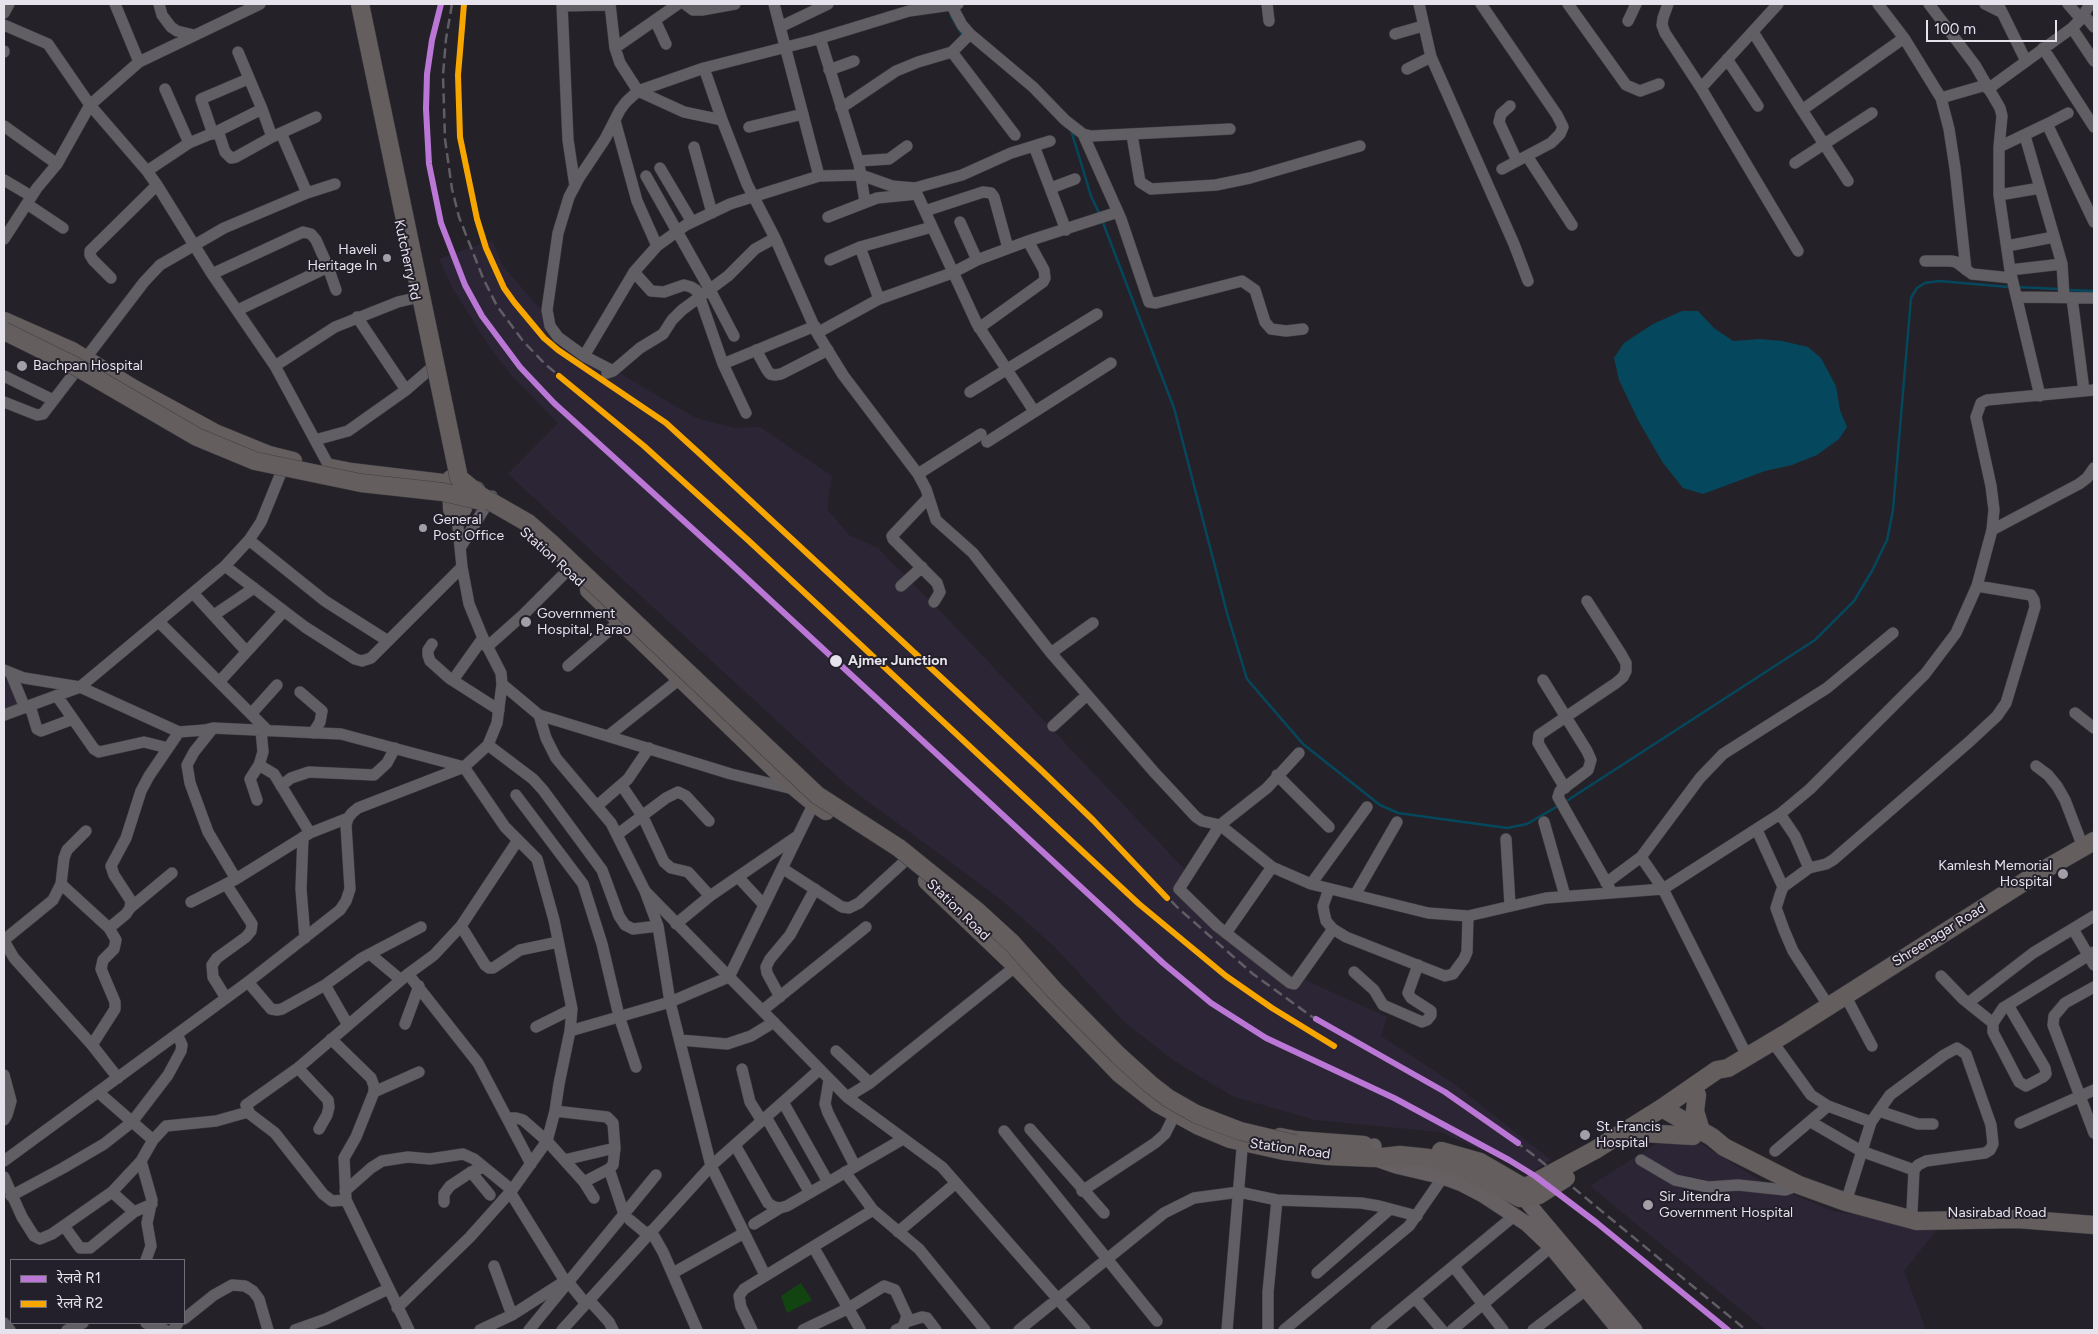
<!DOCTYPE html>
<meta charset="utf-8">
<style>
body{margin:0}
#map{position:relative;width:2098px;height:1334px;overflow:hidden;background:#242228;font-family:Figtree,"Noto Sans Devanagari",sans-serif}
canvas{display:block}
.frame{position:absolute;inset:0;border:5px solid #e6e3ec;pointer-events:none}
.legend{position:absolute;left:10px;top:1259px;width:175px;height:65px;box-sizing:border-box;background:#231f2b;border:1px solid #716d78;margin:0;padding:6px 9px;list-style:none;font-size:15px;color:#e6e3ec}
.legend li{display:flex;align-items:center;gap:10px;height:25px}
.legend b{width:25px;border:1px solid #716d78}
.scale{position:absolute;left:1926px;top:20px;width:131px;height:22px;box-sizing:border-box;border:2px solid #e6e3ec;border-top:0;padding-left:6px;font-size:15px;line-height:18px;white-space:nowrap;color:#e6e3ec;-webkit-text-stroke:4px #231f2b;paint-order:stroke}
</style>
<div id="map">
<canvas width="2098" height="1334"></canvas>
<div class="frame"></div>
<ul class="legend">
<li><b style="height:6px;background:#ba77d6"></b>रेलवे R1</li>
<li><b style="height:6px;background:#f7a600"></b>रेलवे R2</li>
</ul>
<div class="scale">100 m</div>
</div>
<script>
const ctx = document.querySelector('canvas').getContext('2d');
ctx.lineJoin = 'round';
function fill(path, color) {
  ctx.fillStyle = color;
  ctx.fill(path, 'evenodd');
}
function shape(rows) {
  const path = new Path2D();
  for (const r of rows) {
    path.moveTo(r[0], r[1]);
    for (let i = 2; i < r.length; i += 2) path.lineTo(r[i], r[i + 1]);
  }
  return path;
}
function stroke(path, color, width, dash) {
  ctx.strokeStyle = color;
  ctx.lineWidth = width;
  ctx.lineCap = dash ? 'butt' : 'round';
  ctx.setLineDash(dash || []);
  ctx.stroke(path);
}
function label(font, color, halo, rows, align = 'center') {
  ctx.font = font + ' Figtree,sans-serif';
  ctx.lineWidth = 4;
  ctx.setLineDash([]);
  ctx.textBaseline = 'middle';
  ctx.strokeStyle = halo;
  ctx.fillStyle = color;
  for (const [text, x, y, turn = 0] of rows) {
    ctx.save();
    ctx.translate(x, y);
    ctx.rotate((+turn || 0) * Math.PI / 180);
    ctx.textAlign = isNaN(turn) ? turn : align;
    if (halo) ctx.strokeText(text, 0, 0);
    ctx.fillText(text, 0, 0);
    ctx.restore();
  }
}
fill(shape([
 [492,240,503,266,560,332,629,379,696,418,735,428,760,427,832,476,827,509,849,535,878,548,945,616,1185,870,1178,882,1265,962,1387,1017,1381,1036,1454,1084,1551,1160,1529,1174,1496,1156,1440,1132,1315,1120,1232,1096,1173,1060,1124,1022,1055,947,999,898,851,789,508,474,558,423,512,376,491,349,453,289,439,259],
 [4,679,9,683,17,704,4,709],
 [1692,1138,1759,1180,1832,1211,1938,1228,1904,1271,1926,1330,1766,1330,1590,1186,1660,1141]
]), '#2c2536');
fill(shape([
 [801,1283,812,1300,787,1313,781,1296]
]), '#124411');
fill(shape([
 [1682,311,1698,311,1714,328,1733,341,1760,339,1782,341,1808,347,1821,358,1836,386,1840,410,1847,427,1839,439,1817,455,1792,465,1765,471,1703,494,1683,488,1663,463,1638,420,1619,380,1614,358,1624,343,1653,324]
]), '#05485d');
stroke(shape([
 [951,16,963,36],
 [1071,130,1091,196,1100,215],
 [1102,220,1174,408,1227,613,1247,679,1303,744,1380,805,1398,813,1507,828,1527,824,1558,806],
 [2017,287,2059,289],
 [2067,290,2094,291],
 [1565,802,1815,640,1854,601,1872,571,1887,540,1893,510,1911,298,1917,288,1925,283,1939,281,2009,287]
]), '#05485d', 2.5);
const minor = shape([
 [115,4,139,62],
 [159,4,162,15,171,27,177,31,194,35],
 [260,4,139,62,90,105,147,171,157,185,212,274,275,366,330,468],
 [562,4,568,140,575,186],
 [610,4,615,48,620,63,638,91,684,112,722,120],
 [685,4,693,10,702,10,735,4],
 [774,4,819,176],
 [1267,4,1269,21],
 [1419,4,1431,57,1514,244,1528,281],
 [1481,4,1557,115,1563,127,1560,134,1551,143,1502,169],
 [1568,4,1626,85,1640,91,1659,84],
 [1668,4,1663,18,1662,25,1665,33,1701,88,1798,251],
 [1878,4,1904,38,1941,98,1949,129,1955,168,1966,270],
 [1929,4,1975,65,2000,108,2002,116,1999,147,1999,195,2010,270,2040,396],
 [1985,4,2001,12],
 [1998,4,2026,61],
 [2068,4,2081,19],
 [562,6,610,5],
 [952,6,962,25,970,34,1033,87,1065,120,1083,134,1091,136,1230,129],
 [4,13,9,4],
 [2084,15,2094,27],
 [655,20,666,44],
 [1628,21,1636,4],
 [4,25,48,44,90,105,57,164,37,188,4,239],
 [780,27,828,4],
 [2072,28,2094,61],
 [1753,32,1802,110,1904,38],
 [1395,34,1423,26],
 [820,38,859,164,865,202],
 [615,48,678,4],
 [2043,48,2094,127],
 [4,51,4,52],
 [238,52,262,109],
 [952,52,1015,135],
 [1727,59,1758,106],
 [704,68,722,120,747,184,775,238,817,333,843,375,918,474,926,489,936,520,973,553,1051,653,1154,772,1196,817,1202,821,1220,825,1272,867,1311,884,1428,913,1468,916,1546,898,1663,889,1780,814,1810,789,1925,674,1956,633,1977,586,1992,530,1994,510,1991,486,1976,417,1981,403,1987,400,2094,390],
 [1407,69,1431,57],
 [829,70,854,61],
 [1701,88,1778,4],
 [165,89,189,143],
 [1988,89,2072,28,2081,19,2090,4],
 [1941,98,1986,85],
 [1510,106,1501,114,1499,122,1517,161],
 [841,108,896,71,918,62,952,52,970,34],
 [1802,110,1848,181],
 [615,121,637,201,657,246],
 [2047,124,2068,113],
 [4,126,57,164],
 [749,127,803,114],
 [218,131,225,152,231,158,236,157,272,137,316,117],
 [281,133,307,193],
 [213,134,201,99,248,79],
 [1083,134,1121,219,1149,302,1156,303,1242,281,1255,290,1265,322,1271,329,1286,331,1303,329],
 [1132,135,1140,182,1151,189,1216,185,1250,178,1360,146],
 [2025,136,2062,264,2064,297],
 [1034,146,1066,230],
 [694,147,712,213],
 [1999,147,2047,124,2094,222],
 [1527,156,1572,225],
 [859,161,889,159,907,146],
 [1795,163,1872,113],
 [660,168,692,222],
 [147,171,189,143,218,131,262,109,272,137],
 [646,176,710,290,734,336],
 [4,180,31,196],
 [1051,188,1075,179],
 [917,194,977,324,1034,411],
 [1999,195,2040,188],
 [27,204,63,228],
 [925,211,983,192,991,193,994,197,1008,248],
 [828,217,877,198,917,194],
 [960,222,977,260],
 [2007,246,2054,237],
 [830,260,860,247],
 [1925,261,1951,261,1956,262,1972,274,2012,278],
 [2010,270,2062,264],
 [634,272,651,291,664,292,684,285,691,287,696,290,700,298,723,364,746,413],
 [212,274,303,232,311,234,316,240,328,267,336,290],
 [111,278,93,260,90,255,90,251,157,185],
 [2017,297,2094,298],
 [2072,298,2084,391],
 [879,299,860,247,932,227],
 [238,310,328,267],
 [357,317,406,390],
 [979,328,1043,282,1045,278,1044,270,1028,241],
 [817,333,879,299,952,273,977,260,1028,241,1118,212],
 [756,350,767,370,770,374,775,375,781,374,828,350],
 [584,356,634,272,657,246,686,225,730,204,819,176,861,175,892,186,915,188,962,175,1011,153,1050,141],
 [723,364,815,326],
 [275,366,335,327,398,302,415,298],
 [613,371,584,356,558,337,550,326,547,310,558,233,569,197,579,178,605,139,620,110,626,102,638,91,704,68,814,40,909,11,958,4],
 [607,373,613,371,640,348,663,334,672,320,682,310,728,276,755,249,775,238],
 [4,376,53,400],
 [970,392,1097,314],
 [4,402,37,415,43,414,144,282,160,265,224,228,307,193,335,184],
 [315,440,348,431,406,390,429,370],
 [987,442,1111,363],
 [918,474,981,434],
 [928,498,892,536,893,539,937,583,940,592,934,602],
 [1992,530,2079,484,2087,478,2094,468],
 [249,540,325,601,388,641],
 [460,548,492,496],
 [225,566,305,627,355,659,362,661,371,658,462,567],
 [901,586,922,567],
 [193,593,246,651],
 [214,615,254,588],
 [159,622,267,730],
 [432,644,428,650,428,655,430,661,449,678,499,710],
 [487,647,524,614,568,570],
 [1051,653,1093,623],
 [568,666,620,621],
 [4,670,24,678,80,687,225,566,249,540,261,522,285,463],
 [11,674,25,708],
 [453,680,483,638],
 [1543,680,1587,751,1591,760,1588,770,1560,791,1558,797,1610,889],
 [219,682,284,611],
 [502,684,539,715,731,774,793,789],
 [300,692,322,711,320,722,313,733],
 [57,696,94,749,99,752,144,742,168,748],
 [30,706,37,729,41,731,73,719],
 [2075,713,2094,728],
 [251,714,277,685],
 [4,715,80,687,179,732,205,730,213,728,341,734,464,767,505,827,518,840,461,926,434,955,408,974,298,1068,246,1105,250,1114,275,1133,323,1194,332,1201,346,1200],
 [539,715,546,738,556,758,611,823,645,891,658,926,670,1002,711,1166,765,1275],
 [1053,726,1087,695],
 [213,728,194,752,187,765,190,783,208,832,236,879],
 [608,736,681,678],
 [488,745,533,779,543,790,602,870,619,916,625,925,633,929,658,926],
 [1299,753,1267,788,1220,825,1179,889,1217,926,1290,983,1294,984,1333,929],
 [259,765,274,774,310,833],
 [2036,766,2048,775,2057,786,2065,800,2083,847],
 [1277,775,1329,827],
 [281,786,291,778,309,772,374,775,387,763,395,748],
 [622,786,643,817,664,862,671,868,688,872,710,896],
 [1565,788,1538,743,1539,735,1616,683,1623,677,1626,671,1626,663,1621,654,1587,601],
 [516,795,583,884,602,944,619,1016,636,1067],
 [257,800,250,779,259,765,263,752,261,730],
 [598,805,628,779,649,748],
 [1780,814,1795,836,1809,868],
 [1544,822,1565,896],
 [1757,830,1783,887],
 [618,834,666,798,678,792,686,796,709,821],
 [303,837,301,889,305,938],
 [1506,839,1510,905],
 [1641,857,1663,889,1747,1056],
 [782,868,842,907,849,908,859,903,905,861],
 [738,877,764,905],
 [1606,883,1641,857,1700,778,1723,754,1827,688,1893,633],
 [1311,884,1367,807],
 [1329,889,1323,906,1324,912,1326,921,1333,929,1346,937,1445,976,1453,974,1464,959,1467,952,1468,916],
 [645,891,847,1097,942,1167,1085,1330],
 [1355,895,1397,822],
 [191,902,236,879,310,833,348,818],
 [130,908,172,873],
 [676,924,710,896,796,837],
 [461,926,485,965,489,968,493,968,520,950,558,942],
 [109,928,126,914,130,908,131,901,114,875,111,866,126,838,141,791,149,776,179,732],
 [2073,929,2094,965],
 [1226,933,1272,867],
 [4,940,53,900,61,884,64,858,67,850,86,831],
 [4,941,14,958,92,1045,115,1009,115,1002,101,969,103,960,114,949,116,940,109,928,61,884],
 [370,954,401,980],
 [1354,972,1374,990,1383,1005,1422,1022,1427,1020,1431,1015,1431,1011,1411,998,1408,993,1418,965],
 [408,974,478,1063,531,1164],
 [1941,976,1963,999,1993,1023],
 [248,982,271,1009,277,1010,282,1009,325,985,362,958,421,927],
 [325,985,348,1025],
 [2094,987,2065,1003,2054,1016,2053,1025,2094,1133],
 [1845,995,1872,1046],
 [780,997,767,973,766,967,770,959,790,935,815,889],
 [226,998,213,977,212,965,217,958,246,937,251,931,252,924,226,884],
 [1968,1003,2033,953,2094,916],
 [1828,1005,1793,951,1784,930,1776,908,1780,895,1783,887,1809,868,1826,864,1833,860,1969,742,1997,716,2006,703,2035,607,2034,600,2031,595,1977,586],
 [2008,1005,2045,1068,2046,1074,2043,1077,2026,1086,2019,1082,1993,1032,1993,1023,2003,1008,2008,1005,2089,955,2094,952],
 [763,1010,866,927],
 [405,1024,419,986],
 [536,1027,572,1009],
 [570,1031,670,1002,729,977,814,803],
 [331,1039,371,1078,374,1086,374,1092,356,1137,344,1158,346,1200,409,1330],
 [680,1040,727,1044,751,1036,774,1022],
 [1772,1041,1811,1095,1828,1106,1871,1122],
 [92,1045,118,1078],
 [836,1051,870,1083],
 [298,1068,328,1100,329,1107,327,1115,319,1129],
 [742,1069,750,1102,762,1121],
 [4,1075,11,1101,7,1115,4,1120],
 [829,1080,825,1104,828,1113,855,1166],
 [98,1092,153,1140,141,1161,152,1200,147,1223,151,1246,146,1260],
 [374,1092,419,1072],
 [847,1097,870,1083,1016,966],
 [783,1102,828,1182],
 [555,1111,607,1117,613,1123,615,1148,613,1165,609,1169,584,1182],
 [1879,1111,1918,1124,1933,1124],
 [766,1117,810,1193],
 [507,1118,516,1118,523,1120,547,1141,584,1182,594,1198],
 [1811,1122,1861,1151,1914,1170],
 [2020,1123,2094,1090],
 [1030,1129,1104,1213],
 [1004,1131,1157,1321],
 [153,1140,166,1126,216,1121,248,1112],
 [735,1145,768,1203,774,1207,780,1208,787,1206,903,1139],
 [1775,1151,1828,1106],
 [564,1160,615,1148],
 [1641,1160,1675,1180,1708,1187,1738,1185,1785,1190,1799,1185],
 [4,1161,248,982,340,910,346,901,350,889,346,825,348,818,352,813,358,808,464,767,488,745,497,723,502,684,501,673,483,638,469,604,462,567,457,517],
 [609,1169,624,1214],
 [471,1172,490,1195],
 [845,1172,873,1210,919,1249,985,1330],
 [4,1177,22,1217,34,1236,40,1239,52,1234,112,1192,141,1161],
 [345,1191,371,1168,382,1161,408,1157,430,1159,463,1154,474,1159,512,1190],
 [1082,1191,1155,1143,1165,1134,1175,1114],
 [112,1192,134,1212],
 [11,1196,63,1168,104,1144,132,1122,168,1075,181,1051,182,1045,177,1034],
 [444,1202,444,1194,450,1186,471,1172,484,1167],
 [1846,1202,1871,1122,1890,1095,1944,1055,1957,1048,1966,1054,1991,1125,1993,1144,1990,1150,1985,1153,1926,1161,1918,1165,1914,1170,1912,1211],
 [630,1220,648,1235],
 [754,1224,780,1208],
 [64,1226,80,1248,90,1248,134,1212,152,1204],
 [651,1231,663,1252,697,1330],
 [898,1232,956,1183],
 [814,1248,860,1329],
 [494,1266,512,1315],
 [1454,1267,1503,1330],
 [673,1273,744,1233],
 [1317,1273,1390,1209],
 [565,1281,569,1283,586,1304],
 [1415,1298,1442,1330],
 [589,1300,609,1322,613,1330],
 [397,1308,470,1237,512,1190,547,1141,555,1111,559,1084,570,1031,572,1009,554,920,537,859,518,840],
 [184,1319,214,1295,232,1285,245,1286,253,1291,259,1299,268,1330],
 [906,1322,922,1317,927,1318,936,1330],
 [4,1323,10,1330],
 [146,1323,165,1330],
 [67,1330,83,1323],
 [173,1330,178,1323],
 [295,1330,326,1319,388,1289],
 [480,1330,512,1315,565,1281,510,1192],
 [529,1330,656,1175],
 [562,1330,711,1166,819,1070],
 [752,1330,741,1307,739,1296,744,1289,873,1210],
 [803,1330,847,1309,884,1286,895,1290,907,1316,903,1327,896,1330],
 [1019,1330,1164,1213,1194,1198,1239,1192,1277,1200,1361,1203,1379,1206,1417,1216],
 [1227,1330,1242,1149],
 [1268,1330,1268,1292,1277,1200],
 [1284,1330,1409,1226,1443,1177],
 [1376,1330,1514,1216],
 [1452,1330,1551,1247],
 [1533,1330,1587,1289]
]);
const major = shape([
 [1374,1146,1373,1158,1396,1166,1443,1177,1462,1184,1483,1195,1527,1224,1551,1247,1619,1330],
 [1524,1188,1524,1198,1538,1215,1635,1330]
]);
const highway = shape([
 [4,321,72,351,134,389,215,433,269,455,293,461],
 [331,468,351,472,451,484,476,490],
 [451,479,452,509,457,517,463,508,461,484],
 [589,590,785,779,814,803,826,811],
 [927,881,1016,966,1120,1074,1157,1103,1199,1126,1230,1139,1284,1151,1328,1156,1373,1158,1400,1155,1429,1158,1457,1167,1520,1198,1539,1195],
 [1697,1095,1695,1111,1701,1131],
 [1662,1108,1712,1137,1724,1147,1799,1185,1846,1202,1917,1221,2017,1219,2094,1225],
 [1643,1133,1693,1136],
 [1280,1137,1295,1140,1364,1145],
 [1595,1150,1662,1108,1717,1070,1728,1068,1785,1034,2035,875,2094,841],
 [1441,1151,1480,1162,1523,1187,1530,1185]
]);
stroke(minor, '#403f44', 12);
stroke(major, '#403f44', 16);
stroke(highway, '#403f44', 19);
stroke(minor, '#615f64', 11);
stroke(major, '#666063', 15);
stroke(highway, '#655e5e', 18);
stroke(shape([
 [441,4,432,40,427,74,427,141,435,194,441,223,465,285,482,316,520,367,554,403,729,562,1163,963,1211,1003,1266,1038],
 [452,4,446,39,443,75,445,139,452,189,459,217,483,278,497,306,523,341,545,364,644,446,749,541,1139,904,1226,976,1307,1031],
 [464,4,458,75,460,137,477,219,486,248,504,288,544,338,558,350,666,423,700,454,1041,770,1093,820,1178,908,1253,974,1311,1016,1445,1092,1469,1107,1536,1157,1746,1330]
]), '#605e64', 2.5, [10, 5]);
const highwayBridge = shape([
 [360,4,459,478,481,496,528,523,552,544,817,795,899,848,977,911,1012,943,1054,990,1118,1055,1150,1084,1168,1098,1196,1114,1240,1131,1295,1144],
 [4,331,75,366,197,437,255,461,361,483,443,492,481,501],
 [1530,1185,1595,1150],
 [1539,1195,1566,1178]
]);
stroke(highwayBridge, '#403f44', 19, []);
stroke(highwayBridge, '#655e5e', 18);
stroke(shape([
 [441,4,432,40,427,74,426,109,429,164,441,223,465,285,482,316,520,367,554,403,729,562,1163,963,1211,1003,1266,1038,1394,1098,1509,1160,1535,1176,1597,1223,1728,1330],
 [1316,1019,1445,1092,1518,1143]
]), '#ba77d6', 6);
stroke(shape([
 [464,4,458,75,460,137,477,219,486,248,504,288,514,302,544,338,558,350,666,423,700,454,1041,770,1093,820,1167,898],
 [559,376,644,446,749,541,1139,904,1226,976,1272,1008,1334,1046]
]), '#f7a600', 6);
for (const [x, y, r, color] of [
 [387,258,5,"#a29fa7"],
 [22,366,6,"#a29fa7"],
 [423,528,5,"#a29fa7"],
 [526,622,6,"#a29fa7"],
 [836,661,7,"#e6e3ec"],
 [2063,874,6,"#a29fa7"],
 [1585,1135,6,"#a29fa7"],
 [1648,1205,6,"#a29fa7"]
]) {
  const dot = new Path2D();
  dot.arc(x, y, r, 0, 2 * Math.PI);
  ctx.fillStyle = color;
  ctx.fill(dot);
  stroke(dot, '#231f2b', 2);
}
label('14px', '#e6e3ec', '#231f2b', [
 ["Haveli",377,250,"right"],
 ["Heritage In",377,266,"right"],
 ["Bachpan Hospital",33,366],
 ["General",433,520],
 ["Post Office",433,536],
 ["Government",537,614],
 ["Hospital, Parao",537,630],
 ["Kamlesh Memorial",2052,866,"right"],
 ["Hospital",2052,882,"right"],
 ["St. Francis",1596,1127],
 ["Hospital",1596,1143],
 ["Sir Jitendra",1659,1197],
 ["Government Hospital",1659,1213]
], 'left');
label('14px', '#e6e3ec', '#231f2b', [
 ["Kutcherry Rd",407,260,78],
 ["Station Road",552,557,42],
 ["Station Road",958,910,44],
 ["Shreenagar Road",1939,935,-32],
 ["Station Road",1290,1149,8],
 ["Nasirabad Road",1997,1213]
]);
label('bold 14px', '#e6e3ec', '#231f2b', [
 ["Ajmer Junction",848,661]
], 'left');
</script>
